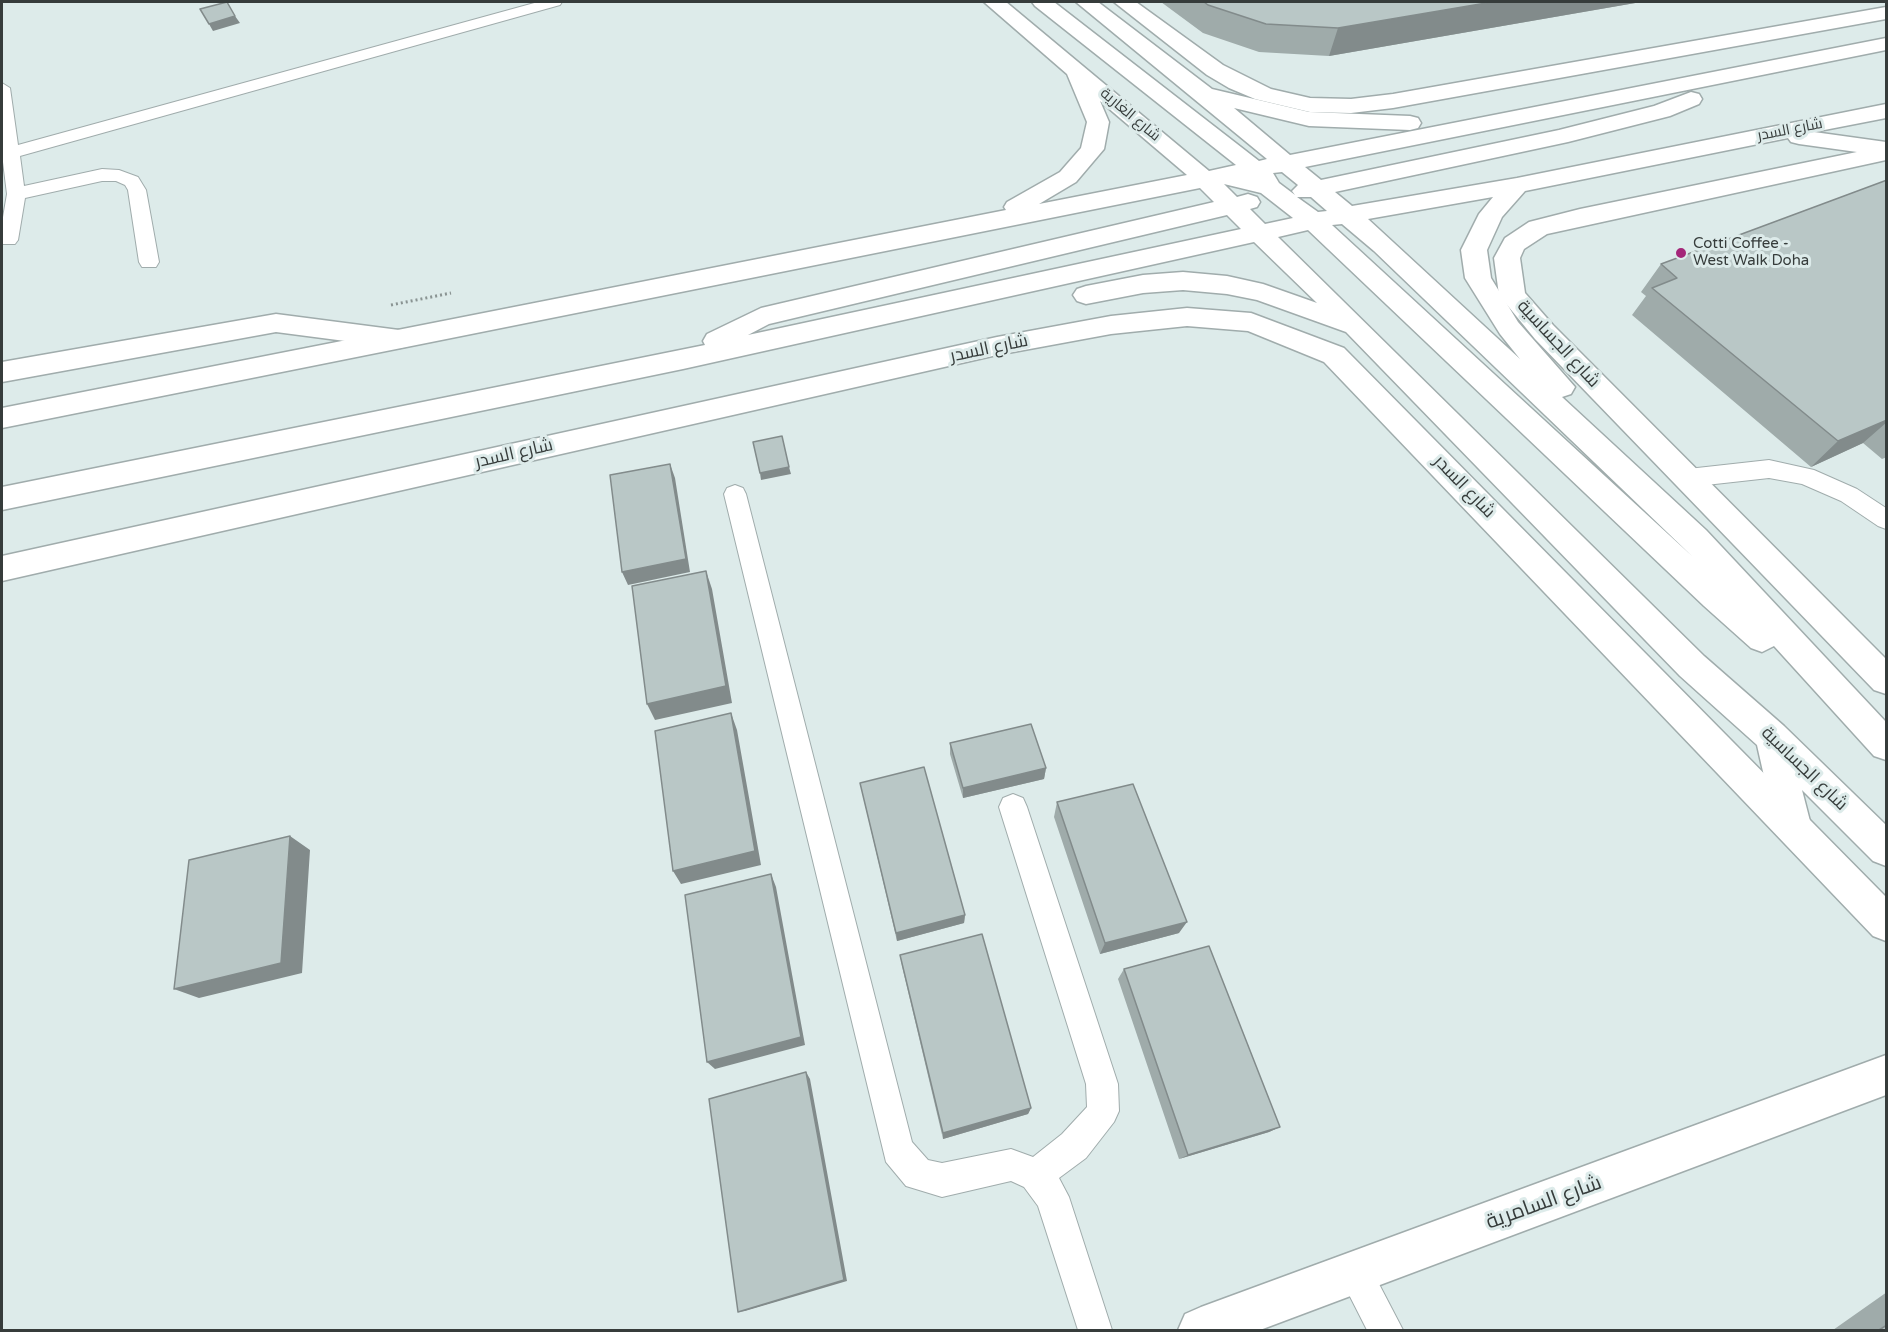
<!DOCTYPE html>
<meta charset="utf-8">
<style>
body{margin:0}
#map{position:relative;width:1888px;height:1332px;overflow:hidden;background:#ddebea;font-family:"Varela Round",sans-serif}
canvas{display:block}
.frame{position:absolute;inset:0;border:3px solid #363c3b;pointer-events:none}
</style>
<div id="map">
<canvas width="1888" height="1332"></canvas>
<div class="frame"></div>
</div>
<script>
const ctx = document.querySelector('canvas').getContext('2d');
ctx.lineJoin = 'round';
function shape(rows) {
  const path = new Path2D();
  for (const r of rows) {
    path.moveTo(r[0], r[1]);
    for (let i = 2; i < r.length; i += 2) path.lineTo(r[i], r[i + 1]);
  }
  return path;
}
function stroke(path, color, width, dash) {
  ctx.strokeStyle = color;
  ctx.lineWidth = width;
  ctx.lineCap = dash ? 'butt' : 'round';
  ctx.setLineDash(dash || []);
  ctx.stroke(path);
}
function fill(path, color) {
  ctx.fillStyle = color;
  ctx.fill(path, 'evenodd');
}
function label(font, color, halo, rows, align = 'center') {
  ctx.font = font + ' "Varela Round",Cairo,sans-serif';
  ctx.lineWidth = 6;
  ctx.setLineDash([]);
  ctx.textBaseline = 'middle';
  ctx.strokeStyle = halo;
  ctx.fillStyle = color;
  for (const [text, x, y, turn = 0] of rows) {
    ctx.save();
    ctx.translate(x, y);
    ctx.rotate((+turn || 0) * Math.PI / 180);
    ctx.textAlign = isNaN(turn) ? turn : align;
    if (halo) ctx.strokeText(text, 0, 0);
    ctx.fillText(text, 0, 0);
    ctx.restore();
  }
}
const lane = shape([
 [538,2,562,2,560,5,20,156,24,186,102,169,119,170,138,177,146,190,159,262,156,267,142,267,139,262,128,190,125,185,116,181,102,181,25,198,18,240,15,244,2,244,2,223,7,194,2,154,2,83,10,88,18,145,538,2],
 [1769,460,1814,470,1857,489,1886,508,1886,529,1878,526,1841,501,1802,484,1769,478,1688,487,1680,484,1677,478,1680,472,1688,469,1769,460],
 [735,485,743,488,746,494,912,1142,928,1160,942,1163,1011,1149,1033,1157,1062,1134,1087,1107,1086,1084,999,807,1003,798,1013,794,1023,798,1027,807,1118,1084,1119,1111,1114,1122,1086,1158,1059,1178,1069,1197,1112,1330,1078,1330,1038,1206,1024,1187,1011,1181,942,1197,906,1186,886,1162,724,494,727,488,735,485],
 [1355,1256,1367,1261,1403,1330,1367,1330,1338,1273,1343,1261,1355,1256]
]);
const street = shape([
 [1114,2,1136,2,1223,65,1271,89,1310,98,1351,99,1393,94,1886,7,1886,19,1393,108,1351,113,1310,112,1255,99,1229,88,1207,75,1114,2],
 [1886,146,1886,160,1547,234,1524,249,1520,258,1525,293,1553,325,1886,659,1886,694,1874,690,1535,339,1499,295,1494,258,1505,238,1529,222,1580,209,1886,146],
 [1187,308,1251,313,1344,348,1886,897,1886,941,1873,936,1324,362,1248,331,1187,326,1111,334,997,355,2,581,2,556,997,337,1111,316,1187,308],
 [276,314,399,330,408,332,412,339,408,346,399,348,276,332,2,382,2,362,276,314],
 [1886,1055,1886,1095,1260,1330,1178,1330,1185,1314,1201,1307,1886,1055]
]);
const secondary = shape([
 [984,2,1006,2,1209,171,1236,165,1035,6,1032,2,1054,2,1259,161,1267,159,1076,2,1098,2,1212,89,1309,112,1410,116,1418,118,1421,123,1418,128,1410,130,1309,126,1234,108,1290,155,1886,38,1886,50,1305,167,1321,180,1559,130,1654,106,1691,92,1699,94,1702,99,1699,104,1670,116,1568,142,1335,192,1352,206,1517,178,1886,104,1886,118,1814,132,1886,142,1886,156,1799,144,1791,142,1788,138,1525,191,1502,217,1487,250,1491,278,1518,322,1575,387,1571,394,1562,397,1706,530,1886,722,1886,760,1874,756,1774,646,1762,652,1751,648,1704,606,1308,230,1278,237,1704,656,1784,726,1886,825,1886,866,1873,861,1802,790,1811,825,1806,837,1793,842,1780,837,1775,825,1757,745,1680,676,1346,332,1257,300,1227,294,1183,290,1143,293,1086,304,1077,301,1073,295,1077,289,1086,286,1143,275,1183,272,1227,276,1263,284,1317,303,1254,242,683,369,2,510,2,487,705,345,703,341,707,334,761,308,1214,202,1200,188,2,428,2,408,1006,210,1004,207,1007,202,1060,172,1081,148,1087,122,1067,74,984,2],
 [1100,101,1187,175,1039,204,1076,182,1104,149,1109,122,1100,101],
 [1282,172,1298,185,1292,191,1295,195,1279,183,1273,173,1282,172],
 [1224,184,1261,193,1293,218,1265,224,1250,209,1257,207,1260,202,1257,197,1248,194,1237,197,1224,184],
 [1297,197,1311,197,1327,211,1318,212,1297,197],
 [1493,197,1479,214,1461,250,1465,278,1500,334,1520,359,1368,219,1493,197],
 [1227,215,1241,229,748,335,769,324,1227,215],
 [1342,224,1374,251,1693,557,1332,225,1342,224]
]);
stroke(lane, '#a0acac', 2);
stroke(street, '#a0acac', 3);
stroke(secondary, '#a0acac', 3);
stroke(shape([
 [391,305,451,293]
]), '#8a9493', 3, [2, 3]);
fill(lane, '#fff');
fill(street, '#fff');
fill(secondary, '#fff');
fill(shape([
 [1161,2,1641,2,1329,56,1259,52,1203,33],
 [1887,180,1887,457,1882,459,1863,443,1811,467,1632,315,1646,296,1641,292,1661,264],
 [950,743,1046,768,1044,779,963,798,950,754],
 [860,783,965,915,964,923,897,941],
 [1057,802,1179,933,1100,954,1054,817],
 [900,955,1031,1108,1028,1114,943,1139,902,966],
 [1124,969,1280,1127,1269,1132,1179,1159,1118,979],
 [1887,1292,1887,1330,1833,1330]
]), '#9fabaa');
fill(shape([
 [1492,2,1641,2,1329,56,1338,28],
 [235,16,240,23,213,31,209,24],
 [1887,420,1887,422,1863,443,1811,467,1838,441],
 [670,464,675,478,690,572,628,585,622,572],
 [789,467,791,474,761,480,760,473],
 [706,571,712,589,732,703,655,720,647,704],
 [731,713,737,730,761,865,681,884,673,871],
 [1046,768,1044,779,963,798,963,788],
 [290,836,310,850,302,973,199,998,174,989],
 [771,874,776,887,805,1045,715,1069,707,1062],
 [965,915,964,923,897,941,896,933],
 [1187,922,1179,933,1100,954,1105,943],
 [806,1072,810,1079,847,1281,745,1311,738,1312],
 [1031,1108,1028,1114,943,1139,943,1133],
 [1280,1127,1269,1132,1179,1159,1188,1155]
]), '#828b8b');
const building = shape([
 [227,2,235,16,209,24,200,9,227,2],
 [1204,2,1492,2,1338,28,1266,24,1208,5,1204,2],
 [1887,180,1887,420,1838,441,1652,288,1677,278,1661,264,1887,180],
 [782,436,789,467,760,473,753,442,782,436],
 [670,464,686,559,622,572,610,475,670,464],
 [706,571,726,686,647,704,632,586,706,571],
 [731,713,755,851,673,871,655,731,731,713],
 [1031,724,1046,768,963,788,950,743,1031,724],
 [924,767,965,915,896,933,860,783,924,767],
 [1133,784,1187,922,1105,943,1057,802,1133,784],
 [290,836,281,963,174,989,189,860,290,836],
 [771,874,801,1037,707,1062,685,895,771,874],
 [982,934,1031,1108,943,1133,900,955,982,934],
 [1209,946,1280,1127,1188,1155,1124,969,1209,946],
 [806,1072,844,1280,738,1312,709,1099,806,1072],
 [1887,1325,1887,1330,1879,1330,1887,1325]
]);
fill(building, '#b9c7c6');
stroke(building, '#828b8b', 1.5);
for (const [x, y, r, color] of [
 [1681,253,6,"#a42679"]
]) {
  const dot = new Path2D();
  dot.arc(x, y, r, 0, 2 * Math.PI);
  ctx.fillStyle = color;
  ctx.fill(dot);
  stroke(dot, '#ddebea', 2);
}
label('15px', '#363c3b', '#ddebea', [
 ["شارع الغارية",1130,115,40],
 ["شارع السدر",1790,130,-11]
]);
label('15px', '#363c3b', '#ddebea', [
 ["Cotti Coffee -",1693,244],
 ["West Walk Doha",1693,261]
], 'left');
label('18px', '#363c3b', '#ddebea', [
 ["شارع الجساسية",1558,344,47],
 ["شارع السدر",989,349,-12],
 ["شارع السدر",514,454,-13],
 ["شارع السدر",1464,487,46],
 ["شارع الجساسية",1804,769,44]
]);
label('21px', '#363c3b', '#ddebea', [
 ["شارع السامرية",1544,1203,-20]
]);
</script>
